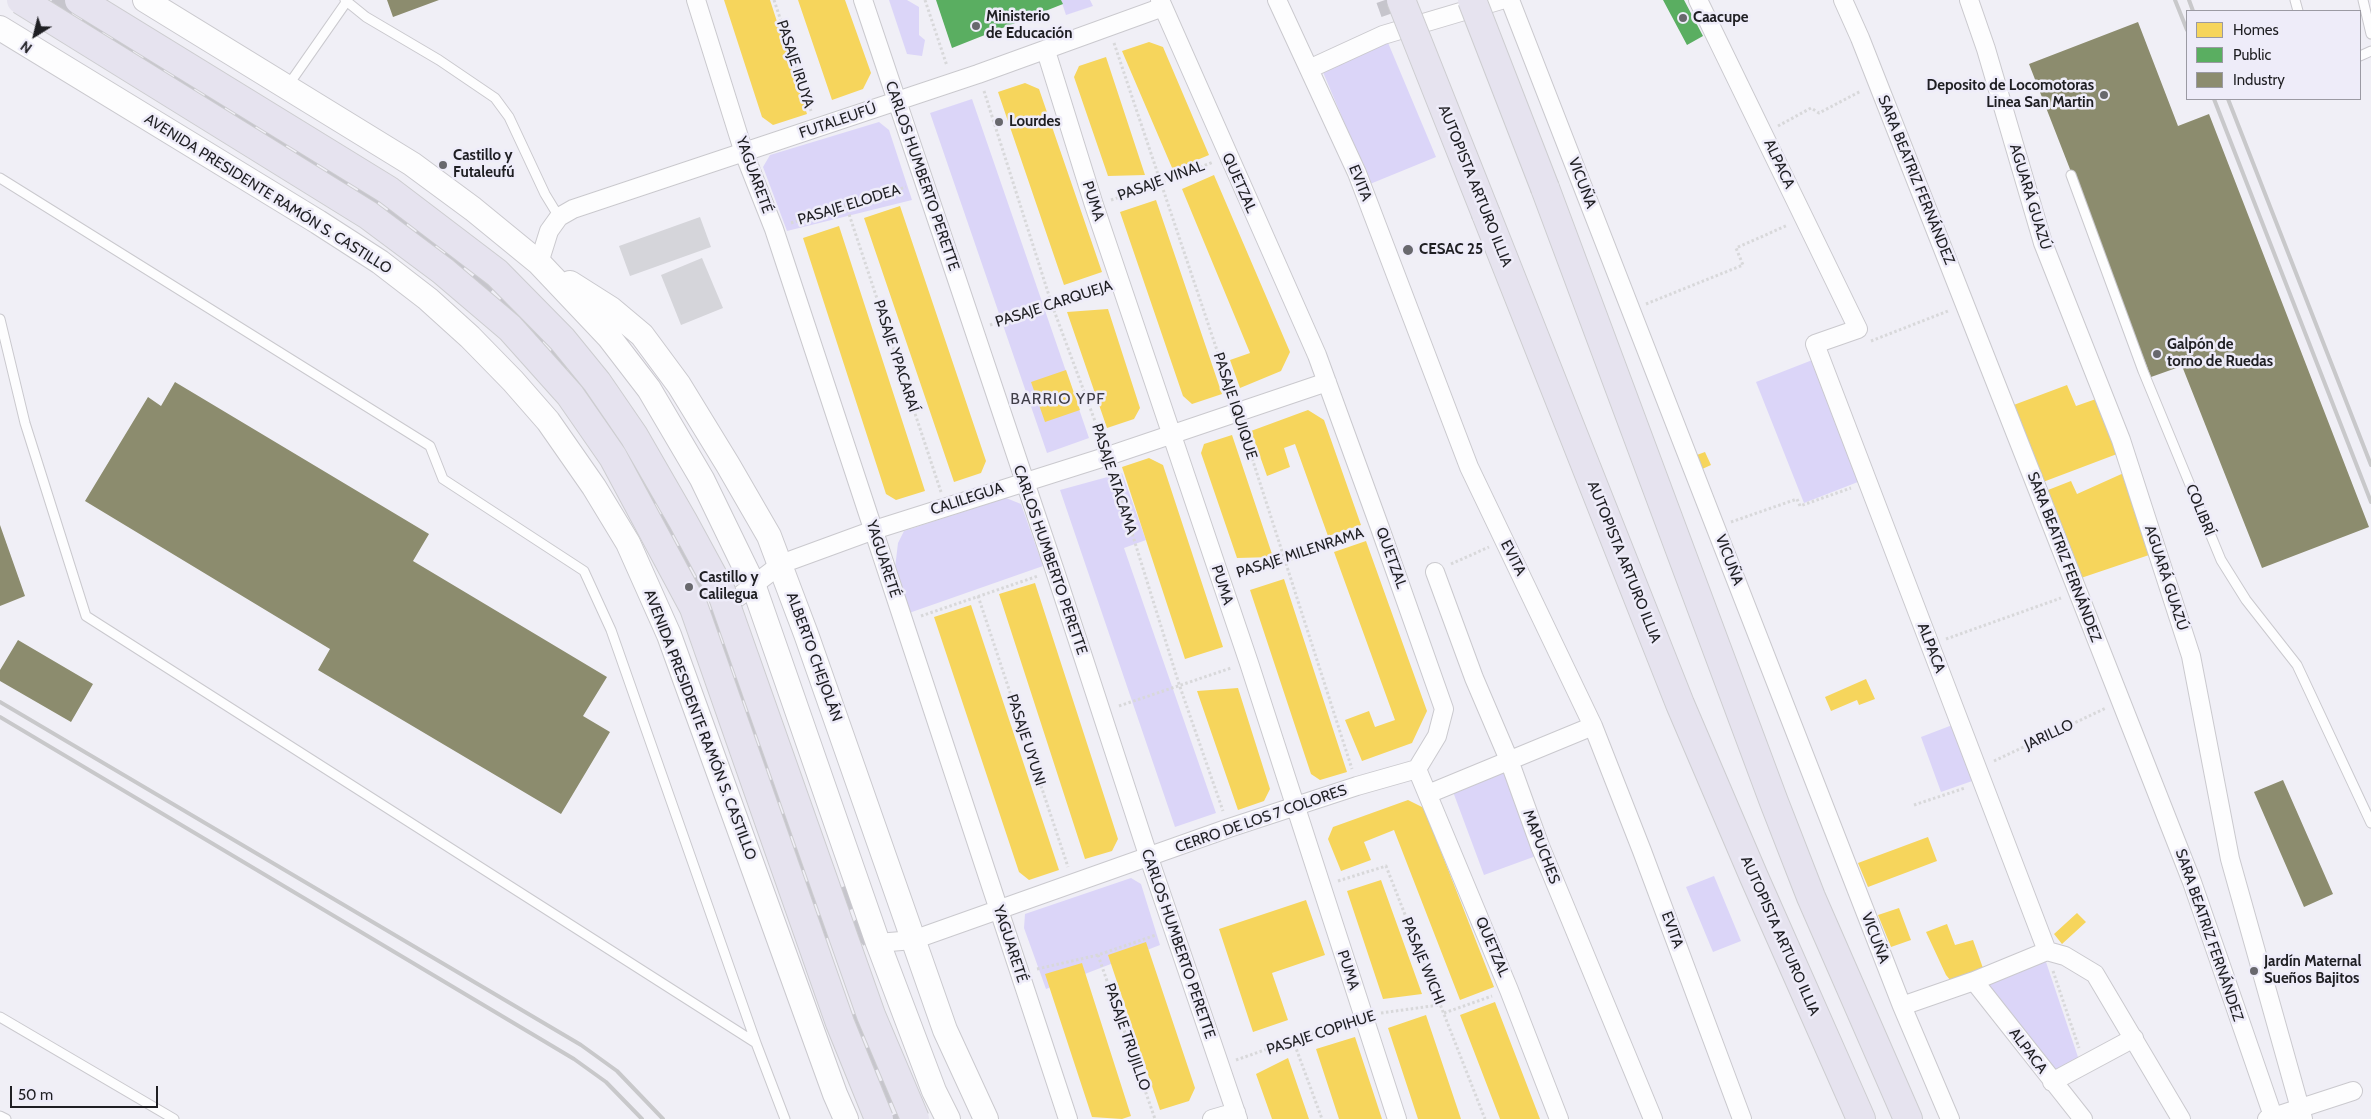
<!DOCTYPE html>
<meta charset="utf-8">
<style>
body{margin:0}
#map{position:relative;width:2371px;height:1119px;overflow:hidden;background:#f0eff6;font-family:Cabin,sans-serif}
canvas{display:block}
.legend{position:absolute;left:2186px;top:10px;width:175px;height:90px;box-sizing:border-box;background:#eeecf9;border:1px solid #9b9aa3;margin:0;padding:6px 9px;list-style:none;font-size:15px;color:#1f1f23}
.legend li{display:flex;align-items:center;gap:10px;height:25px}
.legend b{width:25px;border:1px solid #9b9aa3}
.north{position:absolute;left:10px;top:10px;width:50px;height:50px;-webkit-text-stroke:4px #eeecf9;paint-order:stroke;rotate:216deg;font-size:14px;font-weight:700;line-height:20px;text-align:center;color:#1f1f23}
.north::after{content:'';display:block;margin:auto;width:18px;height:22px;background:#1f1f23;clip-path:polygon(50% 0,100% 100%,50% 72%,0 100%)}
.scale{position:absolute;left:10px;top:1086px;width:148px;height:22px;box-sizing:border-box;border:2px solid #1f1f23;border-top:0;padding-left:6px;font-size:15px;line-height:18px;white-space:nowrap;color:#1f1f23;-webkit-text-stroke:4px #eeecf9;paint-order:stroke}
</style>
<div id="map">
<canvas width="2371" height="1119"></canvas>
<ul class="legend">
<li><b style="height:14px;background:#f6d55c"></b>Homes</li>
<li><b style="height:14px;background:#5aae61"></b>Public</li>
<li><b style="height:14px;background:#8c8c6e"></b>Industry</li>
</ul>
<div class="north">N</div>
<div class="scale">50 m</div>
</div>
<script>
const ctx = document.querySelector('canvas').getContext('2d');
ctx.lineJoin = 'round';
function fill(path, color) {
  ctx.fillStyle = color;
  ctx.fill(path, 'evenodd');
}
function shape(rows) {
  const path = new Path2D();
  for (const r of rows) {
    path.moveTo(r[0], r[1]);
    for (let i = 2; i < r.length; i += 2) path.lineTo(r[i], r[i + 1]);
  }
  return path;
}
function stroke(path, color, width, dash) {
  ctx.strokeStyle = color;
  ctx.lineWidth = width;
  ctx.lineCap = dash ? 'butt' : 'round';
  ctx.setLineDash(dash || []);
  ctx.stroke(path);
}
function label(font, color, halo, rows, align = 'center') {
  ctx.font = font + ' Cabin,sans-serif';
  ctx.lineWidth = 5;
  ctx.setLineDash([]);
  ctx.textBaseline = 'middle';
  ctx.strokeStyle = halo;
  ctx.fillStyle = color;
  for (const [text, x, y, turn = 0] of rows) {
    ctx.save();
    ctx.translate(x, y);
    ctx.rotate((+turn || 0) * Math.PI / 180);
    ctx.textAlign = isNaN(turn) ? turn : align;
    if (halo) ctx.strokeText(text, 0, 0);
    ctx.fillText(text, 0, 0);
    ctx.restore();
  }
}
fill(shape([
 [889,0,907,0,919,7,919,35,925,40,922,56,907,54],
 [1061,0,1090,0,1093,6,1066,15],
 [1386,38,1436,157,1370,184,1320,65],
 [972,99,1089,438,1047,453,930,113],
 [879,122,889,130,912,200,787,231,763,167,770,155],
 [1815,359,1863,480,1804,503,1756,382],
 [1122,473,1146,540,1124,548,1216,813,1175,827,1060,490],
 [1006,498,1021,504,1043,566,909,613,895,568,898,543,904,531],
 [1955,724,1975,780,1941,792,1921,737],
 [1503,770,1536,856,1484,875,1452,789],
 [1714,876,1741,941,1713,952,1686,887],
 [1131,878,1141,884,1160,945,1046,989,1024,928,1025,914],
 [2045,959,2079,1060,2054,1075,1985,985]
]), '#dbd5f8');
fill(shape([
 [724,0,770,0,807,114,773,125,762,117],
 [798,0,845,0,871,73,863,89,832,100],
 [1149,42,1163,47,1209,155,1173,170,1122,51],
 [1106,57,1145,175,1108,176,1074,77,1079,66],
 [1025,83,1039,89,1102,272,1064,285,998,92],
 [1214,175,1290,352,1281,371,1240,388,1230,360,1250,353,1182,189],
 [1156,200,1222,394,1192,404,1183,396,1120,212],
 [900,206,986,461,981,473,954,482,864,218],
 [839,226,925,491,896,500,886,494,803,238],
 [1108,309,1140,408,1134,419,1107,428,1067,312],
 [1066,370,1080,410,1045,422,1031,382],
 [2067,385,2076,406,2096,399,2117,454,2043,482,2011,406],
 [1308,410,1324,420,1361,525,1328,536,1295,444,1284,448,1290,467,1267,476,1251,431],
 [1232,435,1273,557,1237,558,1201,453,1204,444],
 [1705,452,1711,465,1700,470,1694,456],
 [1149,458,1163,465,1223,647,1185,659,1122,467],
 [2126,472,2152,554,2081,578,2048,490,2071,481,2077,494],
 [1366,541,1427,711,1412,743,1362,761,1345,720,1369,711,1375,727,1395,720,1334,552],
 [1284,579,1347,772,1320,780,1311,774,1250,590],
 [1035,583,1118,839,1112,851,1085,859,999,594],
 [971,605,1059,870,1029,880,1019,872,934,617],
 [1866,679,1875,699,1859,705,1857,700,1831,711,1825,697],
 [1238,688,1270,789,1264,801,1238,810,1197,691],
 [1408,800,1424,808,1494,987,1460,1000,1394,830,1364,842,1371,860,1341,871,1328,839,1333,827],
 [1928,837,1937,861,1868,887,1858,863],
 [1381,880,1422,994,1383,999,1347,891],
 [1306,900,1325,955,1272,973,1288,1020,1253,1032,1219,929],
 [1899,908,1911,940,1891,947,1878,915],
 [2077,913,2086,922,2062,944,2054,934],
 [1947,924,1955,945,1973,940,1984,971,1951,981,1946,975,1926,932],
 [1146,942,1195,1088,1189,1101,1160,1110,1108,955],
 [1082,963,1131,1116,1122,1119,1092,1117,1045,974],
 [1495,1002,1540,1119,1500,1119,1460,1015],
 [1426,1015,1461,1119,1418,1119,1388,1028],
 [1355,1037,1382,1119,1339,1119,1316,1049],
 [1288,1058,1309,1119,1272,1119,1256,1074]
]), '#f6d55c');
fill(shape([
 [936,0,1061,0,1063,4,952,48],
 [1663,0,1684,0,1703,36,1687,45]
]), '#5aae61');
fill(shape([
 [387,0,439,0,393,17],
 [2138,22,2178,126,2209,114,2369,527,2262,568,2182,366,2151,377,2029,64],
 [175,382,429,534,413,561,607,677,583,716,610,732,561,814,318,670,330,649,85,501,148,397,161,406],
 [0,525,25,596,0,606],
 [18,640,93,684,71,722,0,681,0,670],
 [2283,780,2333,894,2304,907,2254,792]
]), '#8c8c6e');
fill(shape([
 [700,217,711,247,630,276,619,246],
 [702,258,723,308,681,325,661,275]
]), '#d5d5da');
stroke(shape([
 [1385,0,1390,14],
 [713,621,733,601]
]), '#c6c5cc', 18, [18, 9]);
stroke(shape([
 [52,0,383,206,456,261,522,319,553,352,585,391,625,446],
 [645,482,699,583,830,939],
 [840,888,851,916,878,943],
 [857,1013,898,1119]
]), '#c6c5cc', 24, [24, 12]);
const lane = shape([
 [345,0,366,17,439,60,495,98,509,117,545,194,559,217],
 [2295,0,2298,11],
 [2363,0,2371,34],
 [2360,56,2371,51],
 [287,87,347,1],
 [2071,175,2143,371,2221,560,2246,600,2297,665,2371,823],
 [0,178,430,446,443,479,584,571,611,630,756,1043],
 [0,319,25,423,86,616,756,1043,785,1119],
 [0,1017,174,1119],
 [0,1116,6,1119]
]);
const street = shape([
 [696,0,744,153,774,229,1068,1119],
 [863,0,1055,571,1149,858,1238,1119],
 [1160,0,1317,355,1380,528,1444,709,1437,736,1417,769,1509,990,1559,1119],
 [1277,0,1357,173,1469,467,1593,726,1642,851,1742,1119],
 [1510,0,1902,1006,1950,1119],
 [1698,0,1858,329,1815,344,2047,951],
 [1843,0,1860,38,2192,882,2274,1119],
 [1969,0,1986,49,2043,243,2121,440,2191,656,2230,859,2303,1119],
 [1046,51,1094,205,1249,663,1397,1119],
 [1309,69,1383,35,1501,0],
 [539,263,549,231,559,217,573,209,978,74,1163,7],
 [1435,572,1474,678,1509,760,1540,846,1653,1119],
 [733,601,781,564,874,530,1108,456,1327,382],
 [1428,794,1593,726],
 [878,943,913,940,1229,828,1357,786,1417,769],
 [1974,981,2083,1119],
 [1902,1006,1974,981,2047,951,2065,956,2095,974,2181,1119],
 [2052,1082,2134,1038],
 [1212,1119,1236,1112],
 [2267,1119,2353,1091]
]);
const secondary = shape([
 [145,0,412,164,473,209,539,263,609,337,649,389,702,479,753,584,878,943,934,1091,948,1119],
 [0,28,318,222,380,262,428,299,470,337,513,381,548,421,594,487,628,543,669,635,835,1094,846,1119],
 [570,283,611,309,642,335,679,385,728,465,769,536,806,634,945,1030,986,1119]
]);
const highway = shape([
 [1545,188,1774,802,1811,897,1908,1119],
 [1486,214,1680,704,1754,877,1861,1119]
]);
stroke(lane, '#cac9ce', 11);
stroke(street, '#cac9ce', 20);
stroke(secondary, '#cac9ce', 26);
stroke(highway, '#cdcdd0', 30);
stroke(shape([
 [774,0,811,111],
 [925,0,947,66],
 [1114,43,1232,395],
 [984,91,1052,305,1102,440],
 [1778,126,1811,108,1819,113,1861,91],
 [1111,200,1163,183,1213,162],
 [846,205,941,492],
 [791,223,906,187],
 [1646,304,1743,265,1736,248,1788,225],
 [990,325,1103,289],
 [1871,341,1948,311],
 [1243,430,1352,769],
 [1113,472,1179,684,1223,811],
 [1731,522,1797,499,1800,506,1851,488],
 [1451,564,1489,547],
 [1238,574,1286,561,1363,534],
 [978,596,1068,867],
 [921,616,1038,576],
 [1946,639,2061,598],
 [1119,706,1231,668],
 [1994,761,2106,708],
 [1914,805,1965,788],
 [1338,881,1386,866,1485,1119],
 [1098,955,1155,1119],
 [1037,969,1098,955,1156,935],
 [2053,971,2079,1048],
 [1381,1013,1439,1005],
 [1444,1013,1492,996],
 [1293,1040,1322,1119],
 [1236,1060,1348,1021]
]), '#d8d8da', 3, [2.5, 2.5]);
stroke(lane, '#fdfdfe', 9);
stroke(street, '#fdfdfe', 18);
stroke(secondary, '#fdfdfe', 24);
stroke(highway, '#e6e3ef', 28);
stroke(shape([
 [2175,0,2187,30],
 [2189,0,2193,11],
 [2214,99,2371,502],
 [2228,99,2371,465],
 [0,702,581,1045,617,1071,663,1119],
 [0,717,574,1059,606,1082,642,1119]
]), '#c8c8ca', 4);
const highwayBridge = shape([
 [21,0,368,215,443,271,510,328,570,395,613,457,694,608,840,1023,879,1119],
 [79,0,388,190,497,273,562,339,597,382,634,436,683,521,721,591,871,1015,915,1119],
 [1401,0,1486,214],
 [1472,0,1545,188]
]);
stroke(highwayBridge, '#cdcdd0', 30, []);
stroke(highwayBridge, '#e6e3ef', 28);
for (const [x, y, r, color] of [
 [1683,18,5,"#68686d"],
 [976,26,5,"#68686d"],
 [2104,95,5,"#68686d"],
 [999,122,5,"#68686d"],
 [443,165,5,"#68686d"],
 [1408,250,6,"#68686d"],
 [2157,354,5,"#68686d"],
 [689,587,5,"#68686d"],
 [2254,971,5,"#68686d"]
]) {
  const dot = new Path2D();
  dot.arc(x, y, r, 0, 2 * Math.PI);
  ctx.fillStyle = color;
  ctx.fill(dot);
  stroke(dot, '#eeecf9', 2);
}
label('bold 15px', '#1f1f23', '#eeecf9', [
 ["Ministerio",986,17],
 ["de Educación",986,34],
 ["Caacupe",1693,18],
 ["Deposito de Locomotoras",2094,86,"right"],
 ["Linea San Martin",2094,103,"right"],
 ["Lourdes",1009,122],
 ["Castillo y",453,156],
 ["Futaleufú",453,173],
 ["CESAC 25",1419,250],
 ["Galpón de",2167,345],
 ["torno de Ruedas",2167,362],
 ["Castillo y",699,578],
 ["Calilegua",699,595],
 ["Jardín Maternal",2264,962],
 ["Sueños Bajitos",2264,979]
], 'left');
label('15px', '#1f1f23', '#eeecf9', [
 ["PASAJE IRUYA",795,64,72],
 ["FUTALEUFÚ",838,121,-19],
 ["ALPACA",1779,164,65],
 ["YAGUARETÉ",754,175,70],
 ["CARLOS HUMBERTO PERETTE",922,176,71],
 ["SARA BEATRIZ FERNÁNDEZ",1916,180,68],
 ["PASAJE VINAL",1161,181,-20],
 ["QUETZAL",1239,183,66],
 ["EVITA",1360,183,68],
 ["VICUÑA",1582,183,69],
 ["AUTOPISTA ARTURO ILLIA",1475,186,68],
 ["AVENIDA PRESIDENTE RAMÓN S. CASTILLO",268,194,32],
 ["AGUARÁ GUAZÚ",2030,197,73],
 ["PUMA",1093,201,72],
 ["PASAJE ELODEA",849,205,-17],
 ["PASAJE CARQUEJA",1054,304,-18],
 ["PASAJE YPACARAÍ",896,356,72],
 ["PASAJE IQUIQUE",1235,406,72],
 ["PASAJE ATACAMA",1114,479,72],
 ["CALILEGUA",967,499,-18],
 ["COLIBRÍ",2200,510,68],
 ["PASAJE MILENRAMA",1300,553,-18],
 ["SARA BEATRIZ FERNÁNDEZ",2064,557,69],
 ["QUETZAL",1391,558,70],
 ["EVITA",1513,558,63],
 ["YAGUARETÉ",883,559,72],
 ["CARLOS HUMBERTO PERETTE",1050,560,71],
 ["VICUÑA",1729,560,69],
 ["AUTOPISTA ARTURO ILLIA",1624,562,68],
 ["AGUARÁ GUAZÚ",2166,578,72],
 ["PUMA",1222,585,72],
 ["ALPACA",1931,648,69],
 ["ALBERTO CHEJOLÁN",814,657,70],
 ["AVENIDA PRESIDENTE RAMÓN S. CASTILLO",700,725,69],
 ["JARILLO",2049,735,-25],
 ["PASAJE UYUNI",1026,740,72],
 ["CERRO DE LOS 7 COLORES",1261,819,-19],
 ["MAPUCHES",1541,847,69],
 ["EVITA",1672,930,70],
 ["SARA BEATRIZ FERNÁNDEZ",2209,935,71],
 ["AUTOPISTA ARTURO ILLIA",1780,936,66],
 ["VICUÑA",1875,938,69],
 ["YAGUARETÉ",1010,944,72],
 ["CARLOS HUMBERTO PERETTE",1178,944,71],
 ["QUETZAL",1492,947,67],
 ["PASAJE WICHI",1423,961,68],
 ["PUMA",1348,970,72],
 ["PASAJE COPIHUE",1321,1033,-18],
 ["PASAJE TRUJILLO",1127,1037,71],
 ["ALPACA",2028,1051,53]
]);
ctx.letterSpacing = '1px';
label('16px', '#3f3d47', '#eeecf9', [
 ["BARRIO YPF",1058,399]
]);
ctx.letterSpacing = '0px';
</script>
